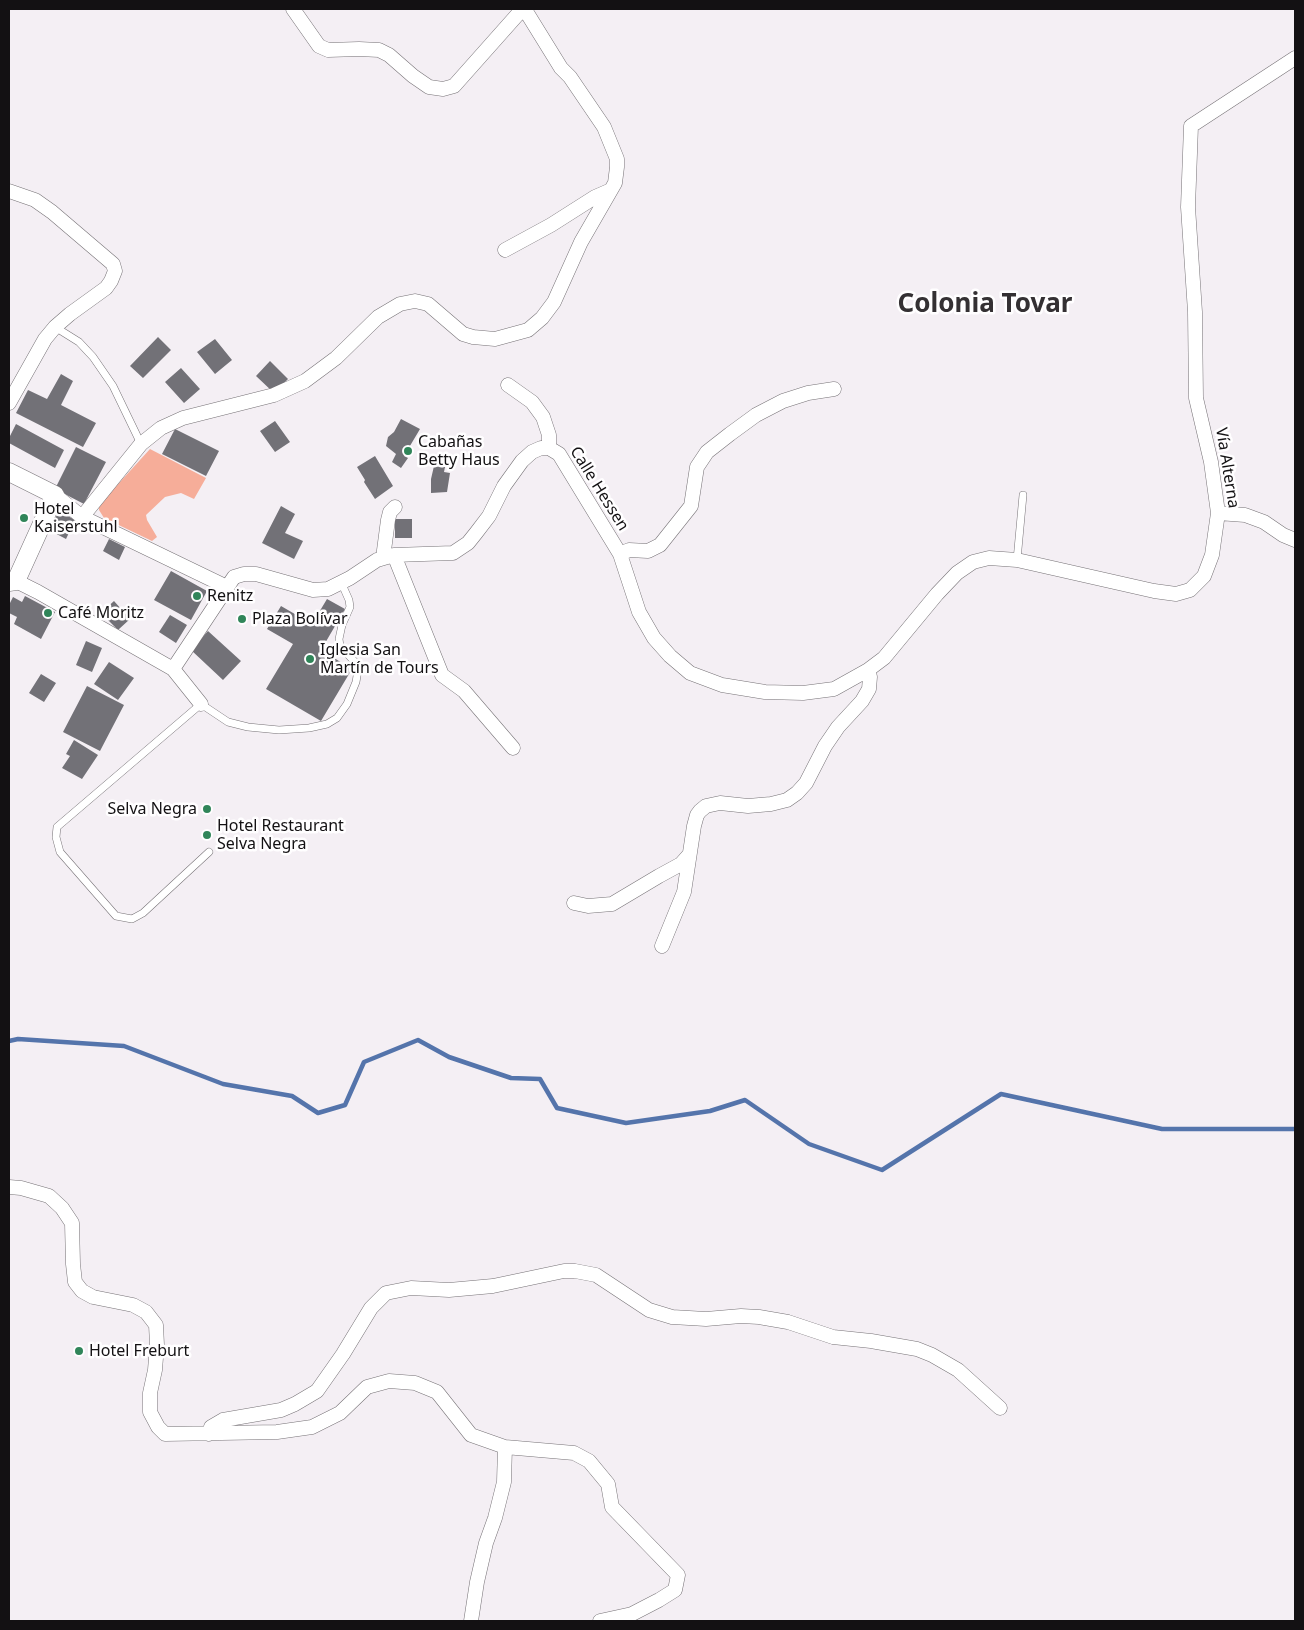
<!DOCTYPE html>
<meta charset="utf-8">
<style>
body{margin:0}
#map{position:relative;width:1304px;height:1630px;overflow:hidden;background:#f4eff4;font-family:"Noto Sans",sans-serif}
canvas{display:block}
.frame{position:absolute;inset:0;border:10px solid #131113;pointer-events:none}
</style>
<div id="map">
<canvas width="1304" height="1630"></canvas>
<div class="frame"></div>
</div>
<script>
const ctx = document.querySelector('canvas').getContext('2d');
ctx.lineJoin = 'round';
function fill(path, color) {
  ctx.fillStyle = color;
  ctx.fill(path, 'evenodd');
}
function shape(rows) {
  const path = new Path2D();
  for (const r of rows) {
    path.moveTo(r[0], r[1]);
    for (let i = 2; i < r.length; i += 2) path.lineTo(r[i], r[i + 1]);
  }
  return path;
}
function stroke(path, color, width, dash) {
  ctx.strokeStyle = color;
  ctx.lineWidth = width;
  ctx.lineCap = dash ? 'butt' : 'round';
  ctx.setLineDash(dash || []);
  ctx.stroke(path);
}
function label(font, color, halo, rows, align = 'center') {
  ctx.font = font + ' "Noto Sans",sans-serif';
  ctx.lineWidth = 5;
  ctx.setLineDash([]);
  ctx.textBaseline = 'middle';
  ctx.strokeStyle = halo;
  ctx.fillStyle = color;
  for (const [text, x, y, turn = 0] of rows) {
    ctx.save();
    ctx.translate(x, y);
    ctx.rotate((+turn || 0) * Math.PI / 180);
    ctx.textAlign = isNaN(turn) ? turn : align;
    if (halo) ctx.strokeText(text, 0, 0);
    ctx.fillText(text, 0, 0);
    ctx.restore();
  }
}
fill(shape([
 [150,449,206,478,194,499,181,493,165,497,146,515,147,520,157,537,152,541,104,518,99,510,99,505]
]), '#f6ad99');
stroke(shape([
 [9,1041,18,1039,124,1046,223,1084,292,1096,318,1113,345,1105,364,1062,418,1040,449,1057,511,1078,540,1079,557,1108,626,1123,710,1111,745,1100,809,1144,882,1170,1001,1094,1162,1129,1295,1129]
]), '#5474ab', 4.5);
fill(shape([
 [158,337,171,350,143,378,130,366],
 [215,339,232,360,215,374,197,352],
 [270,361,288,379,274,393,256,376],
 [181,368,200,389,184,403,165,382],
 [61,374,73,381,61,405,96,423,83,447,16,413,28,390,47,399],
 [401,419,420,429,404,456,408,458,401,468,392,462,396,454,386,446,388,437,394,432],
 [275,421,290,442,275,452,260,431],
 [16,424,64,450,55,468,9,443,9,438],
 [175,429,219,451,206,476,162,454],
 [76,447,106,462,84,504,55,489],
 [375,456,393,486,375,499,364,482,365,480,357,467],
 [434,466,445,467,444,472,450,473,447,492,431,493,431,479],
 [281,506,295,514,285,533,303,541,294,559,262,543],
 [59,511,75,520,66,539,49,530],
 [395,519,412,519,412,538,395,538],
 [109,539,125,547,119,560,103,551],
 [171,571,207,591,191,620,154,600],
 [25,596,55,612,41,639,14,624,17,617,9,613,9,605,13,597,22,602],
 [327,599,345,609,321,650,352,669,321,721,266,689,293,644,267,629,281,606,312,624],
 [114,601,130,619,118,630,101,613],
 [170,615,187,625,176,643,159,632],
 [208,631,241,661,223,680,191,650],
 [86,641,102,648,92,672,76,665],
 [109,662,134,678,118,700,94,684],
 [41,674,56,683,44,702,29,693],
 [87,686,124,705,100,751,63,732],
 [74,740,98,755,82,779,62,768,70,756,66,754]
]), '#727177');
const service = shape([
 [55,327,79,342,93,357,113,386,141,444],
 [1017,560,1023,495],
 [209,852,143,913,132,919,116,916,60,852,56,837,57,827,201,704,228,722,248,727,279,730,309,728,327,724,337,718,347,704,356,682,358,670,355,662,340,646,339,639,342,625,350,607,349,600,341,582]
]);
const minor = shape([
 [9,191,35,200,52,212,113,264,115,271,111,281,106,288,70,314,55,327,45,339,9,403],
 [505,250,551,225,595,197,611,190],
 [508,385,532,402,543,417,549,435,549,448],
 [55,495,82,517,227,587],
 [1218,513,1245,515,1264,522,1283,535,1295,540],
 [82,517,141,444,161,428,183,418,274,395,305,381,336,358,378,317,400,304,415,301,428,304,463,334,473,337,495,339,528,330,542,318,554,302,581,242,615,183,617,167,617,159,604,127,570,77,561,68,527,13,523,12,518,14,454,86,443,89,429,87,413,76,389,55,379,50,359,49,328,50,319,46,293,9],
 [620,554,629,550,648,551,660,545,691,506,697,467,707,452,730,434,756,415,783,401,808,393,834,389],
 [394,555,442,675,464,691,513,748],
 [383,558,388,520,390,512,395,507],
 [16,581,38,592,173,669,201,704],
 [173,669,234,577,244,574,256,574,313,590,328,589,350,578,377,560,394,555,453,553,468,543,476,533,489,516,504,486,522,461,532,452,541,448,549,448,559,454,620,554,639,612,654,638,670,656,690,673,722,685,765,692,803,693,834,689,868,670,884,658,937,594,957,573,973,562,989,558,1017,560,1154,591,1176,594,1190,590,1204,576,1212,555,1218,513,1211,462,1196,398,1195,312,1188,207,1191,126,1295,58],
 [574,903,588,906,612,904,659,876,681,864,689,855],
 [662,946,684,892,694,826,697,815,700,811,706,806,720,803,748,806,771,804,787,800,797,793,806,783,825,746,838,727,862,701,869,689,870,677,868,670],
 [9,1187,21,1188,49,1196,62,1208,72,1223,73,1264,75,1282,82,1291,93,1297,133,1305,146,1312,156,1325,157,1345,155,1370,150,1393,150,1412,158,1427,165,1434,277,1432,312,1427,340,1413,367,1387,389,1381,415,1383,437,1392,471,1435,505,1447,574,1453,589,1461,608,1484,612,1507,678,1575,675,1590,659,1600,632,1614,600,1621],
 [209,1434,211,1427,223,1420,281,1410,295,1404,317,1391,343,1354,371,1308,386,1293,411,1288,449,1290,493,1286,564,1271,575,1271,596,1275,649,1310,672,1317,706,1319,741,1316,759,1317,788,1322,833,1337,871,1341,917,1349,932,1355,958,1370,1000,1408],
 [471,1621,477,1582,486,1543,495,1518,504,1482,505,1447]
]);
const tertiary = shape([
 [9,472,55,495,16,581,9,582]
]);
stroke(service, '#767276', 8);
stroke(minor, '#767276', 15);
stroke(tertiary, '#767276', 19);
stroke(service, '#fff', 7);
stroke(minor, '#fff', 14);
stroke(tertiary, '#fff', 18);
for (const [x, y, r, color] of [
 [408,451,5,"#308559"],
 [24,518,5,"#308559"],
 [197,596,5,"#308559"],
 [48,613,5,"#308559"],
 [242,619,5,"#308559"],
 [310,659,5,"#308559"],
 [207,809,5,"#308559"],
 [207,835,5,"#308559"],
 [79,1351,5,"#308559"]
]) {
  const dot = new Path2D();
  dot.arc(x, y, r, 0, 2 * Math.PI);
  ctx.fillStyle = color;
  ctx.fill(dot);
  stroke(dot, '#fffeff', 2);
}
label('16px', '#131113', '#fffeff', [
 ["Cabañas",418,442],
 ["Betty Haus",418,460],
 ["Hotel",34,509],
 ["Kaiserstuhl",34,527],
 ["Renitz",207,596],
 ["Café Moritz",58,613],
 ["Plaza Bolívar",252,619],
 ["Iglesia San",320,650],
 ["Martín de Tours",320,668],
 ["Selva Negra",197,809,"right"],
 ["Hotel Restaurant",217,826],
 ["Selva Negra",217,844],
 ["Hotel Freburt",89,1351]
], 'left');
label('16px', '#131113', '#fffeff', [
 ["Vía Alterna",1227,468,81],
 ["Calle Hessen",599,489,58]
]);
label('bold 26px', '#343033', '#fffeff', [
 ["Colonia Tovar",985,305]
]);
</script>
